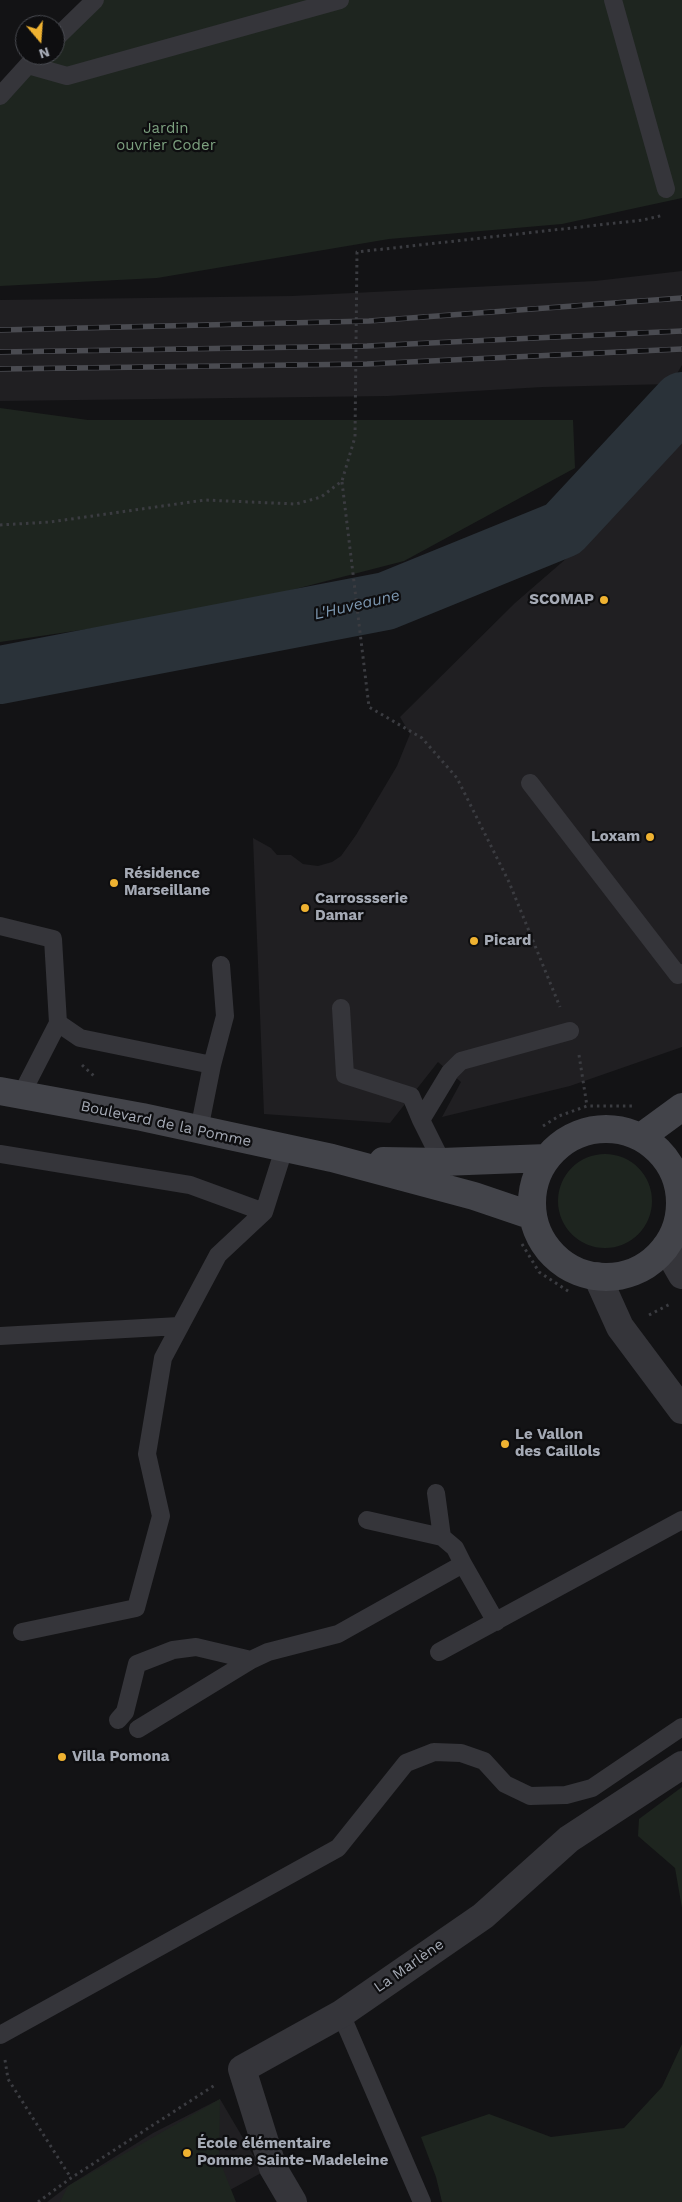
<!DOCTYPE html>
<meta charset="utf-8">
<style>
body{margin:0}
#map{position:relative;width:682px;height:2202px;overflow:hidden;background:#131315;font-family:"Work Sans",sans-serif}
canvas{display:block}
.north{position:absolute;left:15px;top:15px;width:50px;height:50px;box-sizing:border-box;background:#0e0e10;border:1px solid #4a4c52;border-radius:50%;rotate:162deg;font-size:14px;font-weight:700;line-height:20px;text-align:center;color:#a5aab5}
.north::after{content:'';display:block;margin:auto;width:18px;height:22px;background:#efb231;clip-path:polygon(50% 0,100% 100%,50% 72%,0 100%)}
</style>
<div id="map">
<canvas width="682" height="2202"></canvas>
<div class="north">N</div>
</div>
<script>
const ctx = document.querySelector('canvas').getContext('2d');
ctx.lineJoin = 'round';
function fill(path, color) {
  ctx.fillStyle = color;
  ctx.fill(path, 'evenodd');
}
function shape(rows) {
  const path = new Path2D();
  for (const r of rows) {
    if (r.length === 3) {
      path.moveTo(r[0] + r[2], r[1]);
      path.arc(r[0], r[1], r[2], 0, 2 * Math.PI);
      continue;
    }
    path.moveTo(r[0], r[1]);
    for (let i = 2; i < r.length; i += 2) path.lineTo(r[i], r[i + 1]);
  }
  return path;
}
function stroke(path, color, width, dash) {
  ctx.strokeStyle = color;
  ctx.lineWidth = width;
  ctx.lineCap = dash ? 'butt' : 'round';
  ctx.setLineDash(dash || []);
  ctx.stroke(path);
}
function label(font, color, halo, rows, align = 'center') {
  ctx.font = font + ' "Work Sans",sans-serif';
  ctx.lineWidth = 4.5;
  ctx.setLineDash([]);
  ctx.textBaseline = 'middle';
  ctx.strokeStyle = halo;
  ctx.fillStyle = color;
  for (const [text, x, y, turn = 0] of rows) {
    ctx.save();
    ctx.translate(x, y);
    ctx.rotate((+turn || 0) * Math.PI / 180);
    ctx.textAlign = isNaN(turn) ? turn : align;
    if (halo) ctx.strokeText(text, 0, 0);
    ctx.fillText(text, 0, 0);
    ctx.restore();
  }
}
fill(shape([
 [682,271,682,365,671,384,543,387,388,396,0,401,0,300,292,296,595,281],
 [682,426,682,1047,570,1086,442,1117,461,1082,438,1062,390,1123,264,1114,253,838,271,848,277,855,291,855,303,864,318,866,332,862,341,856,356,835,397,766,410,734,400,717,515,603,583,544,612,502],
 [220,2099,263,2172,208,2202,47,2202,68,2186,153,2133]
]), '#201f22');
fill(shape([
 [87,0,682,0,682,198,562,224,389,239,157,278,0,286,0,85,31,55,55,55,55,31],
 [0,408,88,420,573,420,575,468,404,561,210,611,0,642],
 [605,1201,47],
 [682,1787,682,1908,675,1868,638,1836,639,1819],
 [682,2044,682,2202,442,2202,436,2177,421,2137,489,2114,551,2137,624,2128,662,2087],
 [220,2099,219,2159,236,2202,60,2202,68,2186]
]), '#1e251f');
stroke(shape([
 [0,675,386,601,563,529,682,401]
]), '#2a3239', 58);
stroke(shape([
 [342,482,369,707,422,738,457,778,509,882,560,1007],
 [0,525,50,522,205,500,296,504,321,497,342,481,355,437,357,252,643,220,664,215],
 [579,1055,587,1106],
 [82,1065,94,1076],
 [543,1126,559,1116,587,1106,632,1106],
 [522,1244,539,1272,571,1293],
 [649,1315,672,1303],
 [5,2060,8,2079,71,2178],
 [38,2202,71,2178,215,2085]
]), '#3b3c41', 3, [2.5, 4]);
stroke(shape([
 [613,0,666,189],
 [55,39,95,0],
 [39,55,28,65,67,76,340,0],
 [0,96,28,65],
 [530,783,678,975,682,973],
 [0,926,53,939,58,1023,80,1038,212,1065],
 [341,1008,345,1075,411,1096,421,1120],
 [21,1095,58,1023],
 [199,1130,212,1065,225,1016,221,965],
 [0,1154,190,1185,264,1212],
 [442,1162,421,1120,450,1072,461,1061,570,1031],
 [0,1336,179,1326],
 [436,1493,442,1537],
 [367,1520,442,1537,455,1548,463,1564],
 [22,1632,136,1608,161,1516,147,1454,163,1358,218,1255,264,1212,284,1149],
 [439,1652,682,1520],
 [118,1720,125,1712,137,1664,173,1650,196,1647,251,1660],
 [138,1729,251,1660,268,1652,338,1634,463,1564,496,1622],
 [341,2014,422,2202],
 [0,2035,338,1848,406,1763,434,1752,461,1753,484,1761,505,1784,530,1796,566,1795,592,1788,682,1727]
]), '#35353a', 18);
stroke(shape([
 [293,2202,273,2168,242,2069,341,2014,483,1916,569,1839,682,1765]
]), '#35353a', 28);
stroke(shape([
 [666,1247,682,1275],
 [597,1276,620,1327,682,1410]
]), '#35353a', 28);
stroke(shape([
 [0,1091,142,1117,332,1158,474,1196,533,1216],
 [606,1203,74],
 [641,1137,682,1107],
 [383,1161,442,1162,547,1158]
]), '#43444a', 28);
const rail = shape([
 [0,330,369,321,682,298],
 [0,352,367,346,682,331],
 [0,369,367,364,682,349]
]);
stroke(rail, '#4a4b51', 5.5);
stroke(rail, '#0e0e10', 4, [11]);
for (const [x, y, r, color] of [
 [604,600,5,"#efb231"],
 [650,837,5,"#efb231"],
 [114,883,5,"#efb231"],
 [305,908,5,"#efb231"],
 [474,941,5,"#efb231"],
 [505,1444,5,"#efb231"],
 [62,1757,5,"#efb231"],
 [187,2153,5,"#efb231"]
]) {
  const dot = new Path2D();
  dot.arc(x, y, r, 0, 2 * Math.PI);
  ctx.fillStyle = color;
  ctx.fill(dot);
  stroke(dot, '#0e0e10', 2);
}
label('15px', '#7ca07f', '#0e0e10', [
 ["Jardin",166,129],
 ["ouvrier Coder",166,146]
]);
label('bold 15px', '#a5aab5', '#0e0e10', [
 ["SCOMAP",594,600,"right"],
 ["Loxam",640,837,"right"],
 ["Résidence",124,874],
 ["Marseillane",124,891],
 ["Carrossserie",315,899],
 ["Damar",315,916],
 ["Picard",484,941],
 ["Le Vallon",515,1435],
 ["des Caillols",515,1452],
 ["Villa Pomona",72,1757],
 ["École élémentaire",197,2144],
 ["Pomme Sainte-Madeleine",197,2161]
], 'left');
label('15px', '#a5aab5', '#0e0e10', [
 ["Boulevard de la Pomme",166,1124,12],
 ["La Marlène",409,1966,-35]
]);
label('italic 16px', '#7c97b0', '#0e0e10', [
 ["L'Huveaune",357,605,-13]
]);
</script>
